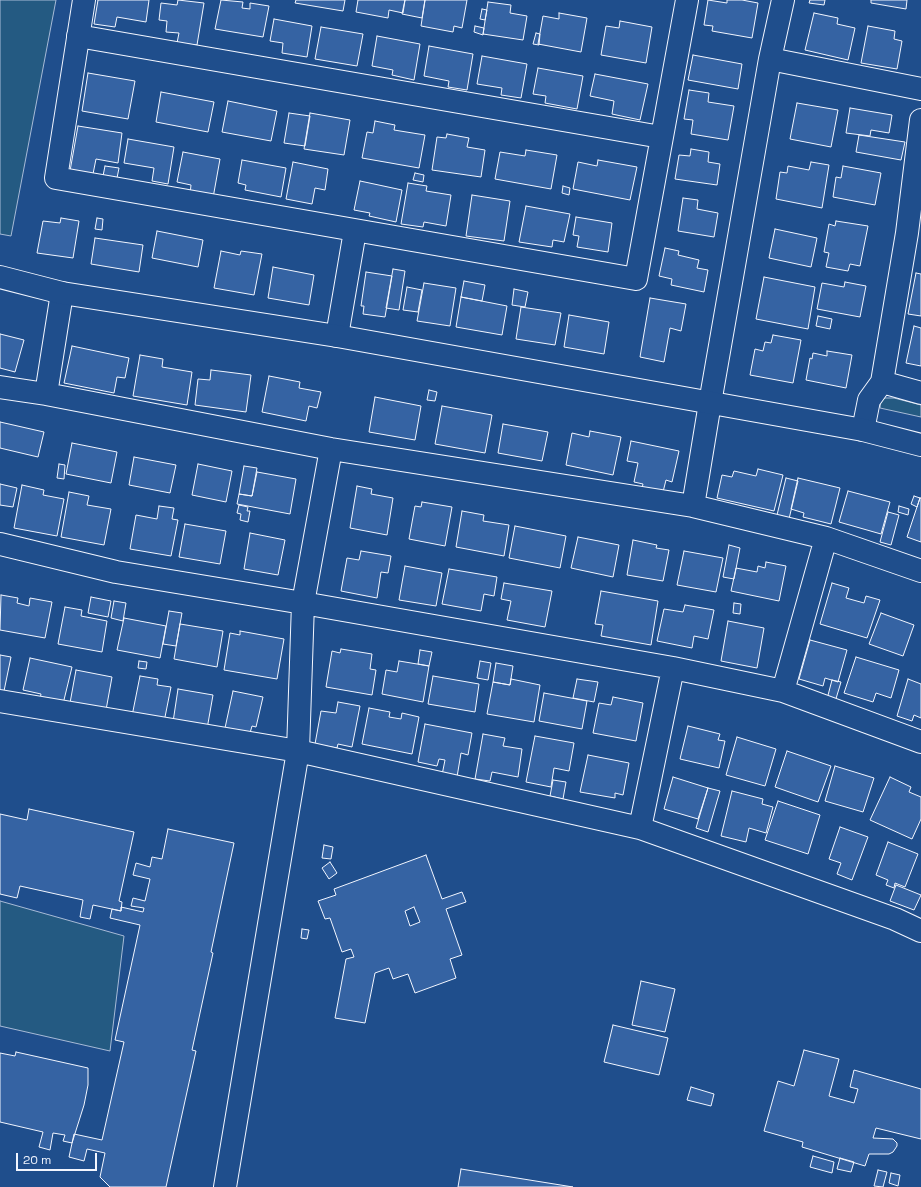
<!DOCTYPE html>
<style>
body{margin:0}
#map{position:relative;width:921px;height:1187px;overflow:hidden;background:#1f4e8c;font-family:"Space Grotesk",sans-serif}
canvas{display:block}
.scale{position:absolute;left:16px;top:1153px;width:81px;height:18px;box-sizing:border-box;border:2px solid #f2f6ff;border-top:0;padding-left:5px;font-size:12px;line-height:14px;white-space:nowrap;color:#f2f6ff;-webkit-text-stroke:3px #1f4e8c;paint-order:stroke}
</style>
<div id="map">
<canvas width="921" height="1187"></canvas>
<div class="scale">20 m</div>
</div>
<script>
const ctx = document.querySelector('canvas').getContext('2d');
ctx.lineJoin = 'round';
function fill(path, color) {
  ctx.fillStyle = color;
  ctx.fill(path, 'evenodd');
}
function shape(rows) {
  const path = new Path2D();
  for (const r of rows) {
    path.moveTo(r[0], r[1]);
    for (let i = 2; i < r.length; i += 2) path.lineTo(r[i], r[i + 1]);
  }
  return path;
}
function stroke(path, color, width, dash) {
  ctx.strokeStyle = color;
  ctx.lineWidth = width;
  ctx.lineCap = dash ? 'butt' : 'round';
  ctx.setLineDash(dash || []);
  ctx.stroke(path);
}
const green = shape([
 [0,0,56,0,11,236,0,234,0,0],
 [881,398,894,398,921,405,921,417,880,408,881,398],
 [0,901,124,936,110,1051,0,1026,0,901]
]);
fill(green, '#245a82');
stroke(green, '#a8bbd7', 1);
const building = shape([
 [98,0,149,0,146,22,117,17,115,27,94,24,98,0],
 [178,0,204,3,197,45,177,43,179,33,166,32,167,21,159,20,161,3,177,5,178,0],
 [221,0,243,2,242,8,250,9,250,3,269,6,263,37,215,29,221,0],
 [296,0,345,0,343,11,295,3,296,0],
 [358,0,405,0,403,13,389,10,388,18,356,12,358,0],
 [405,0,425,0,422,18,402,14,405,0],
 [425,0,467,0,462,28,454,26,453,32,421,26,425,0],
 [708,0,727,3,727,0,742,0,758,3,752,38,712,31,713,26,704,25,708,0],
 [810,0,825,0,824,5,809,3,810,0],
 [871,0,907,0,906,9,871,3,871,0],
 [488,2,511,5,510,13,527,16,523,40,483,34,488,2],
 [482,9,487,10,485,20,480,19,482,9],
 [559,13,587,18,581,52,538,44,543,16,559,19,559,13],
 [814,13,838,18,837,24,855,28,848,60,805,50,814,13],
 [274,19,312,26,307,57,282,53,283,43,270,41,274,19],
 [620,21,652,27,646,63,601,55,606,26,619,28,620,21],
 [475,26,484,28,483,35,474,32,475,26],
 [868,26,895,31,894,39,902,41,897,69,861,63,868,26],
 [321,27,363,34,357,66,315,59,321,27],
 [536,33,540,34,539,45,533,44,536,33],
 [377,36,420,44,414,80,392,75,393,70,372,66,377,36],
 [429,46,473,54,467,90,448,87,449,81,424,76,429,46],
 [693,55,742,64,738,89,688,80,693,55],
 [482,56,527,64,521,98,501,95,502,88,477,84,482,56],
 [538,68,583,76,577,109,545,103,546,96,533,94,538,68],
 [88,73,135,81,128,119,82,111,88,73],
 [595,74,648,84,640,120,612,114,614,101,590,96,595,74],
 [689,90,709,93,708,102,734,106,728,140,691,134,693,120,684,119,689,90],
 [161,92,214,102,208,132,156,122,161,92],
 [228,101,277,111,271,141,222,132,228,101],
 [797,103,838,110,831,147,790,139,797,103],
 [850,108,892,115,889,133,871,130,870,136,846,133,850,108],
 [289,113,310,116,305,146,284,143,289,113],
 [310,113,350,120,344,155,304,149,310,113],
 [375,121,395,125,394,130,425,135,419,168,362,158,367,132,373,133,375,121],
 [78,126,122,133,118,163,96,159,93,174,70,171,78,126],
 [447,134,469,138,467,147,485,150,481,177,432,170,437,137,446,138,447,134],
 [859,135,905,142,901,160,856,152,859,135],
 [128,139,174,147,168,184,152,181,154,168,124,163,128,139],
 [691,149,709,152,708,162,720,164,717,185,675,179,679,155,690,156,691,149],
 [526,150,557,155,551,189,495,179,500,152,525,156,526,150],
 [183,152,220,159,213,198,190,194,191,185,177,182,183,152],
 [242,160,286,168,281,197,245,190,246,185,238,183,242,160],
 [598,160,637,167,630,200,573,189,578,162,597,166,598,160],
 [293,162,328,169,325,190,315,188,312,204,286,199,293,162],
 [811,162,829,165,822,208,776,199,780,172,787,173,788,166,809,170,811,162],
 [105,166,119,168,116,183,102,181,105,166],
 [843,166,881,173,875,205,833,197,836,177,841,178,843,166],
 [415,173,424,175,423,182,413,180,415,173],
 [360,181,402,190,396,222,369,216,370,213,354,210,360,181],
 [408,183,427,186,426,191,451,195,446,226,424,222,423,227,401,224,408,183],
 [563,186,570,188,569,195,562,193,563,186],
 [472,195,510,201,504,241,466,236,472,195],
 [683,198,698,200,697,209,718,213,714,237,678,231,683,198],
 [526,206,570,214,564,242,553,240,552,247,519,242,526,206],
 [576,217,612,223,608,252,577,247,579,236,573,235,576,217],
 [61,218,79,221,73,258,37,253,43,221,60,223,61,218],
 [97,218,103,219,102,230,95,229,97,218],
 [836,221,868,226,860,266,850,264,848,271,826,267,829,253,824,252,829,224,835,226,836,221],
 [775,229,817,238,811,267,769,258,775,229],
 [157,231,203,240,198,267,152,258,157,231],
 [95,238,143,245,139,272,91,264,95,238],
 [665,248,679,251,678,255,699,260,697,268,708,270,704,292,671,285,672,279,659,276,665,248],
 [221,251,240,255,241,251,262,254,254,295,214,288,221,251],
 [273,267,314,275,309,305,268,298,273,267],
 [393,269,405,271,399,310,386,308,393,269],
 [366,272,392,276,385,317,363,314,364,306,361,306,366,272],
 [916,273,921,274,921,316,908,314,916,273],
 [764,277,815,287,808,329,756,319,764,277],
 [464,281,485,285,482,301,461,297,464,281],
 [845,282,866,286,860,317,817,309,822,283,844,287,845,282],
 [424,283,456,288,450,326,417,321,424,283],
 [407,287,422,290,418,312,403,310,407,287],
 [514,289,528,292,525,307,512,305,514,289],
 [461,297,507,306,502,335,456,327,461,297],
 [650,298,686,304,681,331,670,328,664,362,640,357,650,298],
 [521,307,561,313,555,345,516,339,521,307],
 [569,315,609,322,604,354,564,347,569,315],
 [818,316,832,319,830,329,816,326,818,316],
 [914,326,921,328,921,366,906,363,914,326],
 [0,334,24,340,15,372,0,368,0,334],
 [773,335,801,340,793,383,750,375,755,349,763,351,765,342,771,343,773,335],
 [72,346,129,358,125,378,117,377,114,393,64,383,72,346],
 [827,351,852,355,846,388,806,380,810,358,812,359,813,353,827,356,827,351],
 [140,355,163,359,162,367,192,372,187,405,133,396,140,355],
 [211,370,251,375,246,412,195,405,198,379,210,380,211,370],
 [269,376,300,382,299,388,321,392,317,408,309,406,306,421,262,412,269,376],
 [429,390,437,392,435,401,427,400,429,390],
 [375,397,421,406,415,440,369,432,375,397],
 [442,406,492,415,485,453,435,444,442,406],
 [0,422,44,432,38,457,0,448,0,422],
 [503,424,548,432,542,461,498,453,503,424],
 [590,431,621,437,613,475,566,465,572,433,589,437,590,431],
 [631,441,679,451,672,482,666,480,663,492,642,488,643,484,634,482,638,463,627,461,631,441],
 [72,443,117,452,111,483,66,474,72,443],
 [134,457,176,465,170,493,129,485,134,457],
 [59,464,65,465,64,479,57,478,59,464],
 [198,464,232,471,226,502,192,495,198,464],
 [244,466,257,468,252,496,239,494,244,466],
 [758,469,783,475,774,511,717,498,722,475,732,477,734,471,756,476,758,469],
 [257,472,296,479,290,514,237,504,239,494,252,496,257,472],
 [786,478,798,481,789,519,777,515,786,478],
 [798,478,840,488,831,524,803,517,804,513,791,509,798,478],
 [0,484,17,488,13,507,0,505,0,484],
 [22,485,44,490,43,495,64,499,57,536,14,528,22,485],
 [357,486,372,489,371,494,393,498,387,535,350,528,357,486],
 [848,491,890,502,881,534,839,522,848,491],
 [69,492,89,496,87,505,111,509,104,545,61,537,69,492],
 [914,496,920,498,917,507,911,504,914,496],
 [920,498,921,498,921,542,907,537,920,498],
 [422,502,452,507,445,546,409,539,415,506,421,507,422,502],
 [239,505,248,507,247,511,250,511,248,522,240,520,241,514,237,513,239,505],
 [159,506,174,508,172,519,178,520,171,556,130,549,136,515,157,519,159,506],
 [899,506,909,509,908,515,898,512,899,506],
 [462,511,484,515,483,521,509,525,504,556,456,547,462,511],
 [888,512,899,515,891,545,880,542,888,512],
 [185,524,226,531,220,564,179,557,185,524],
 [515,526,566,536,560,568,509,558,515,526],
 [250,533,285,540,278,575,244,569,250,533],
 [578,537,619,545,613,577,571,568,578,537],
 [633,540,657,545,656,548,669,550,663,581,627,575,633,540],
 [729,545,740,548,734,579,723,577,729,545],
 [361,551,391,556,388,573,381,572,377,598,341,591,347,558,359,560,361,551],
 [684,551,723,558,716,592,677,585,684,551],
 [766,562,786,566,779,601,731,591,736,568,757,572,758,566,765,568,766,562],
 [405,566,442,573,436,606,399,600,405,566],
 [449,569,497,577,494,596,484,594,481,611,442,604,449,569],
 [504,583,552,591,545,627,507,620,511,601,501,599,504,583],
 [832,583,849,588,846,598,864,603,866,596,880,600,867,638,820,624,832,583],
 [601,591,658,601,651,645,601,636,603,625,595,624,601,591],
 [1,595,18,598,17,603,29,606,30,598,52,602,45,638,0,630,1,595],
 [91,597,111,601,108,617,88,613,91,597],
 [114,601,126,603,123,621,111,618,114,601],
 [734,603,741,604,740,614,733,613,734,603],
 [685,605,714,610,708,639,694,636,692,648,657,641,664,609,683,612,685,605],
 [65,607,82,610,81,616,107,621,102,652,58,644,65,607],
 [169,611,182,613,176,646,163,644,169,611],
 [881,613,914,625,903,656,869,644,881,613],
 [124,618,166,626,160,658,117,650,124,618],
 [728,621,764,628,757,668,721,661,728,621],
 [180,624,223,631,217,667,174,659,180,624],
 [240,631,284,639,277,679,224,670,230,633,240,635,240,631],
 [810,640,847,650,838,682,825,678,823,686,799,679,810,640],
 [341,649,372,654,370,669,376,670,372,695,326,687,332,651,340,653,341,649],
 [420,650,432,652,429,666,418,664,420,650],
 [0,655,11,657,4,691,0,691,0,655],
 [856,657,899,670,891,698,876,693,873,702,844,693,856,657],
 [30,658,72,667,63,704,40,699,41,694,23,690,30,658],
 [139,661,147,662,146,669,138,668,139,661],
 [399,661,429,666,423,702,382,694,386,670,397,672,399,661],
 [480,661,491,663,488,680,477,678,480,661],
 [496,663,513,666,510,685,493,682,496,663],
 [76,670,112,677,106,710,70,703,76,670],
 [140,676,158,679,157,685,171,687,164,722,132,716,140,676],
 [433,676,479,684,475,712,428,704,433,676],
 [511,679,540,685,534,722,487,714,493,682,510,685,511,679],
 [577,679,598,682,594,702,573,698,577,679],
 [908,679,921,684,921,718,914,715,912,721,897,716,908,679],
 [832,680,841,682,835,702,827,699,832,680],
 [178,689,213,695,207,729,173,722,178,689],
 [233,691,263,697,256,727,252,726,250,733,225,728,233,691],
 [544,693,587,701,582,729,539,721,544,693],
 [613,697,643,703,636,741,593,733,599,703,611,705,613,697],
 [338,702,360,706,352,747,338,744,337,748,315,744,321,711,336,713,338,702],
 [369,708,390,712,389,717,401,719,402,713,419,717,412,754,362,744,369,708],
 [425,724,472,733,468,755,461,753,457,777,442,775,445,760,439,759,437,766,418,762,425,724],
 [688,726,720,734,718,740,725,741,719,768,680,759,688,726],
 [483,734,505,738,503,746,522,749,518,777,492,772,490,781,475,779,483,734],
 [535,736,574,743,569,771,554,768,551,787,526,782,535,736],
 [737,737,776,749,765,786,726,775,737,737],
 [787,751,831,766,818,802,775,787,787,751],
 [588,755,629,763,623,795,615,793,615,798,580,792,588,755],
 [835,766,874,778,863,812,825,801,835,766],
 [673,777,708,788,698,819,664,809,673,777],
 [890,777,911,787,909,792,921,797,921,819,912,839,870,820,890,777],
 [553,780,566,782,563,799,550,796,553,780],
 [708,788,720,791,708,832,696,828,708,788],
 [732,791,763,799,762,804,773,807,766,833,749,828,746,842,721,836,732,791],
 [778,801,820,815,808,854,765,840,778,801],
 [29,809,134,832,119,901,122,902,121,911,93,905,90,919,80,917,83,900,20,886,17,898,0,894,0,814,27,820,29,809],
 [840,827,868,837,852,880,837,874,841,863,829,859,840,827],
 [168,829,234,843,211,952,213,953,192,1050,196,1051,166,1187,110,1187,100,1177,105,1153,87,1149,84,1161,69,1157,74,1134,102,1140,124,1042,115,1040,140,925,110,918,112,909,121,911,121,907,143,912,144,908,131,906,133,898,145,901,150,879,133,875,136,863,150,867,152,857,162,859,168,829],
 [888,842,918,854,905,887,895,883,894,888,886,885,888,880,876,875,888,842],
 [324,845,333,847,331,859,322,858,324,845],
 [426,855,442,899,462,892,466,902,446,909,462,955,450,959,456,978,415,993,408,974,393,979,389,968,375,973,365,1023,335,1018,346,959,354,957,351,949,342,952,330,918,325,919,318,901,336,895,334,889,426,855],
 [414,907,420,922,410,926,405,911,414,907],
 [330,862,337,873,329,879,322,868,330,862],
 [896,885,921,895,914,910,890,901,896,885],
 [302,929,309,930,307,939,301,938,302,929],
 [641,981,675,989,665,1032,632,1025,641,981],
 [613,1025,668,1038,659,1075,604,1062,613,1025],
 [804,1050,839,1059,829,1096,854,1103,858,1089,850,1087,854,1070,921,1089,921,1139,876,1128,873,1138,893,1139,897,1143,897,1146,893,1152,889,1154,869,1154,865,1166,802,1147,803,1142,764,1131,778,1081,794,1086,804,1050],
 [16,1052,88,1068,88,1085,84,1105,72,1143,63,1141,65,1135,53,1133,50,1150,39,1147,43,1132,0,1122,0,1053,15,1056,16,1052],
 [691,1087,714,1094,711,1106,687,1100,691,1087],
 [813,1156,834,1162,832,1173,810,1167,813,1156],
 [840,1158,854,1162,851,1172,837,1169,840,1158],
 [461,1169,573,1187,458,1187,461,1169],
 [878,1170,887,1172,883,1187,874,1186,878,1170],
 [891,1173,900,1175,898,1186,889,1183,891,1173]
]);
fill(building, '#3563a3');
stroke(building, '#f2f6ff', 1);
const minor = shape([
 [84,0,56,178,636,279,687,0],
 [78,36,661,137],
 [770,59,921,89],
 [337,336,355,231],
 [882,382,921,393],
 [0,387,46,394,331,449,693,506,710,403,770,59,783,0],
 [46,394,62,293],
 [863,430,869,400,882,382,907,233,921,120],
 [693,506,826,538,921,571],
 [0,544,116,572,303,603,673,668,783,691,921,742],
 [783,691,826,538],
 [0,701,298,751,640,828,895,919,921,931],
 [640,828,673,668],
 [225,1187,298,751,303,603,331,449]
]);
const tertiary = shape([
 [0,277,62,293,337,336,863,430,921,445]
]);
stroke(minor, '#f2f6ff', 24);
stroke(tertiary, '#f2f6ff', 24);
stroke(minor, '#1f4e8c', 22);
stroke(tertiary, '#1f4e8c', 22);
</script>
